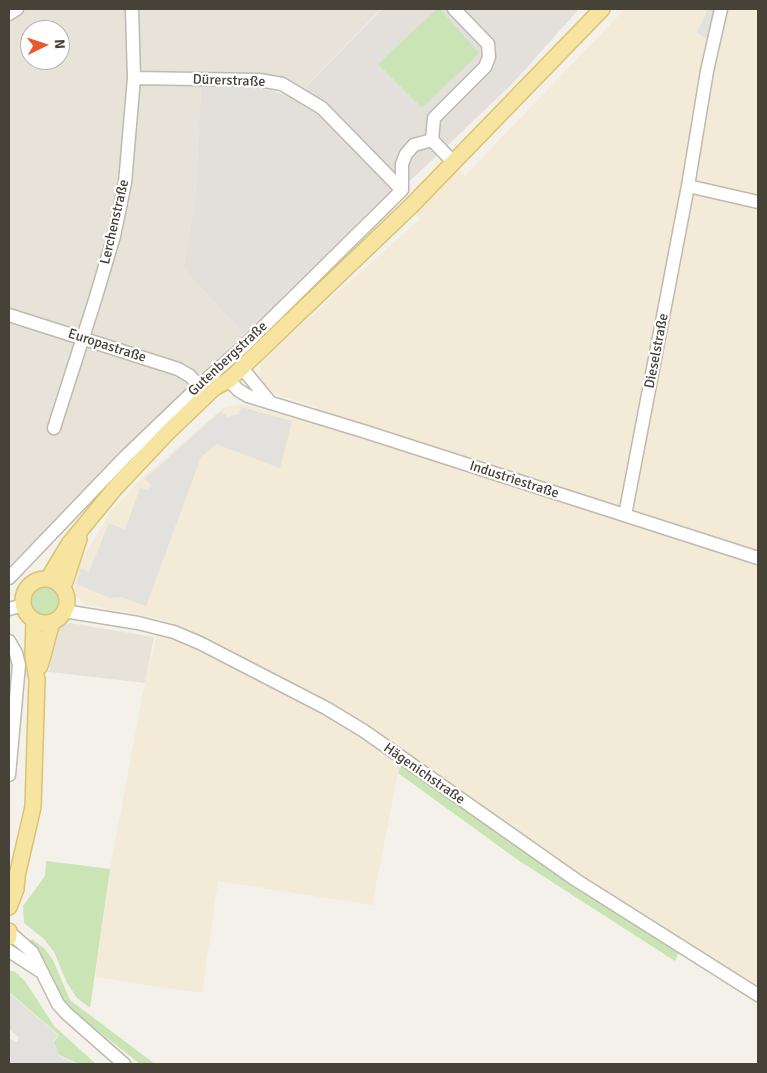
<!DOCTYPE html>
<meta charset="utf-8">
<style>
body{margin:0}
#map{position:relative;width:767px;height:1073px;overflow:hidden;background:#f3f1ea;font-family:Signika,sans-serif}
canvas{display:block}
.frame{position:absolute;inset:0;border:10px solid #474238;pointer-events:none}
.north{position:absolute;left:20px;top:20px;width:50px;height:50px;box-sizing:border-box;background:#fff;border:1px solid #b5b3af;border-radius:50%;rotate:86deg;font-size:14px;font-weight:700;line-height:20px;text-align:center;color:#474238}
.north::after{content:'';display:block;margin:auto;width:18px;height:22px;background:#e8582c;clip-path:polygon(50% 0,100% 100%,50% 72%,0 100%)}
</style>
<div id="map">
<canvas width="767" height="1073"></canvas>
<div class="frame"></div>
<div class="north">N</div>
</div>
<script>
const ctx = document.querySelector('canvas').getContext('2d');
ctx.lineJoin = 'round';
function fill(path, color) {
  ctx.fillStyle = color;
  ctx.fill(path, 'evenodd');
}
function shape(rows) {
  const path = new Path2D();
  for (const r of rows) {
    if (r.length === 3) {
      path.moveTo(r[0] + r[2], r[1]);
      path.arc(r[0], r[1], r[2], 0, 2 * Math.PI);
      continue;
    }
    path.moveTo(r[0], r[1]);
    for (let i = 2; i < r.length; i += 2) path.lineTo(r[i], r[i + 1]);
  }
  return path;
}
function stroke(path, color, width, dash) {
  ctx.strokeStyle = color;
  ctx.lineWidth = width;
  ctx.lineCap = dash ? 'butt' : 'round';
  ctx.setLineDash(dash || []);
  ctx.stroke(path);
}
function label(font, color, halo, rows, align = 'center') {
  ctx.font = font + ' Signika,sans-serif';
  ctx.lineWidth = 4.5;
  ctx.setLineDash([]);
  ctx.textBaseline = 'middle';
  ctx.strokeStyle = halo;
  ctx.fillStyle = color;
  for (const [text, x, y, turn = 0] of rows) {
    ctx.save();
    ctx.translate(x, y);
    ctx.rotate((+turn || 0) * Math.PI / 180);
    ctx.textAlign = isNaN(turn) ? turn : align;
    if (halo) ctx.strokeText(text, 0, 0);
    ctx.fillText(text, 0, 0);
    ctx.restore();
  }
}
fill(shape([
 [9,9,381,9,303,89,271,77,201,85,195,203,183,268,246,337,162,412,39,538,9,566],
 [30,30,60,30,60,60,30,60],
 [70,623,154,637,145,683,16,668,9,745,9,650,16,668,49,671,57,627]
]), '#e7e3d8');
fill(shape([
 [625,9,758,9,758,1006,680,950,513,844,402,764,398,773,372,905,218,881,202,993,95,977,110,869,145,683,157,634,197,642,161,619,84,604,74,593,77,569,108,515,142,478,223,408,242,404,312,423,317,407,275,394,260,379,261,363,280,344,420,219,411,206,454,163,465,176]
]), '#f3ead7');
fill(shape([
 [382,9,579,9,513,83,246,337,183,268,195,203,201,85,258,86,295,98]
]), '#e3e0db');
fill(shape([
 [437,9,440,9,479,53,422,108,378,64],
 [45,600,16],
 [402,764,513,844,680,950,675,961,518,860,398,773],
 [46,861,110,869,90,1008,77,998,67,983,54,952,44,939,24,923,23,906,45,876],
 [32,939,45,949,53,960,70,1000,155,1064,140,1064,75,1013,63,999,43,959,29,942],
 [9,971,14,971,25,981,54,1026,96,1064,79,1064,59,1055,54,1042,59,1035,9,992]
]), '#cbe4b6');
fill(shape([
 [708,9,716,9,708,39,697,33],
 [241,407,292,421,280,468,216,444,201,457,146,606,121,597,110,598,76,584,81,569,89,572,109,523,125,530,140,488,148,490,151,485,145,479,221,411,227,417,239,414],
 [9,993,58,1035,54,1041,59,1056,77,1064,9,1064,9,1038,17,1042,19,1038,9,1029]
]), '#e2e1de');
const minor = shape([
 [9,14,17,9],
 [134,78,259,80,282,84,322,108,402,190],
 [432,140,454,163],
 [688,186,707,71,721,9],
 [9,315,178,369,190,376,199,386],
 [242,368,270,402],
 [229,380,238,390,248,396,363,431,758,558],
 [54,428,95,300,114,236,125,183,134,78,132,9],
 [625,515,688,186,758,202],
 [9,578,125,457,199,386,245,345,402,190,402,164,406,154,414,145,432,140,434,118,485,67,489,57,488,44,454,9],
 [9,609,23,605],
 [64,611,138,623,174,632,200,643,326,708,364,731,576,880,758,995],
 [9,641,16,653,19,665,9,775],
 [9,932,32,952,58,1004,66,1013,124,1064],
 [9,951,40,971]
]);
const major = shape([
 [48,579,69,544,116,487,167,433,214,388,229,380,411,206,602,9],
 [45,601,22],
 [63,588,79,539],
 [40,666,52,622],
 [9,887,17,876,33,807,37,680,33,656,34,620],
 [9,907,16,889,17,877],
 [9,931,9,937]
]);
stroke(minor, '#bebaad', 15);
stroke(major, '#dac371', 18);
stroke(minor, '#fff', 12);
stroke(major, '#f6e4a0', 15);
label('14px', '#474238', '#fff', [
 ["Dürerstraße",229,81,2],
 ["Lerchenstraße",115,222,-77],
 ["Europastraße",107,346,18],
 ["Dieselstraße",657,351,-79],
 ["Gutenbergstraße",228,359,-43],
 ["Industriestraße",514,480,18],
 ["Hägenichstraße",424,774,35]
]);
</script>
